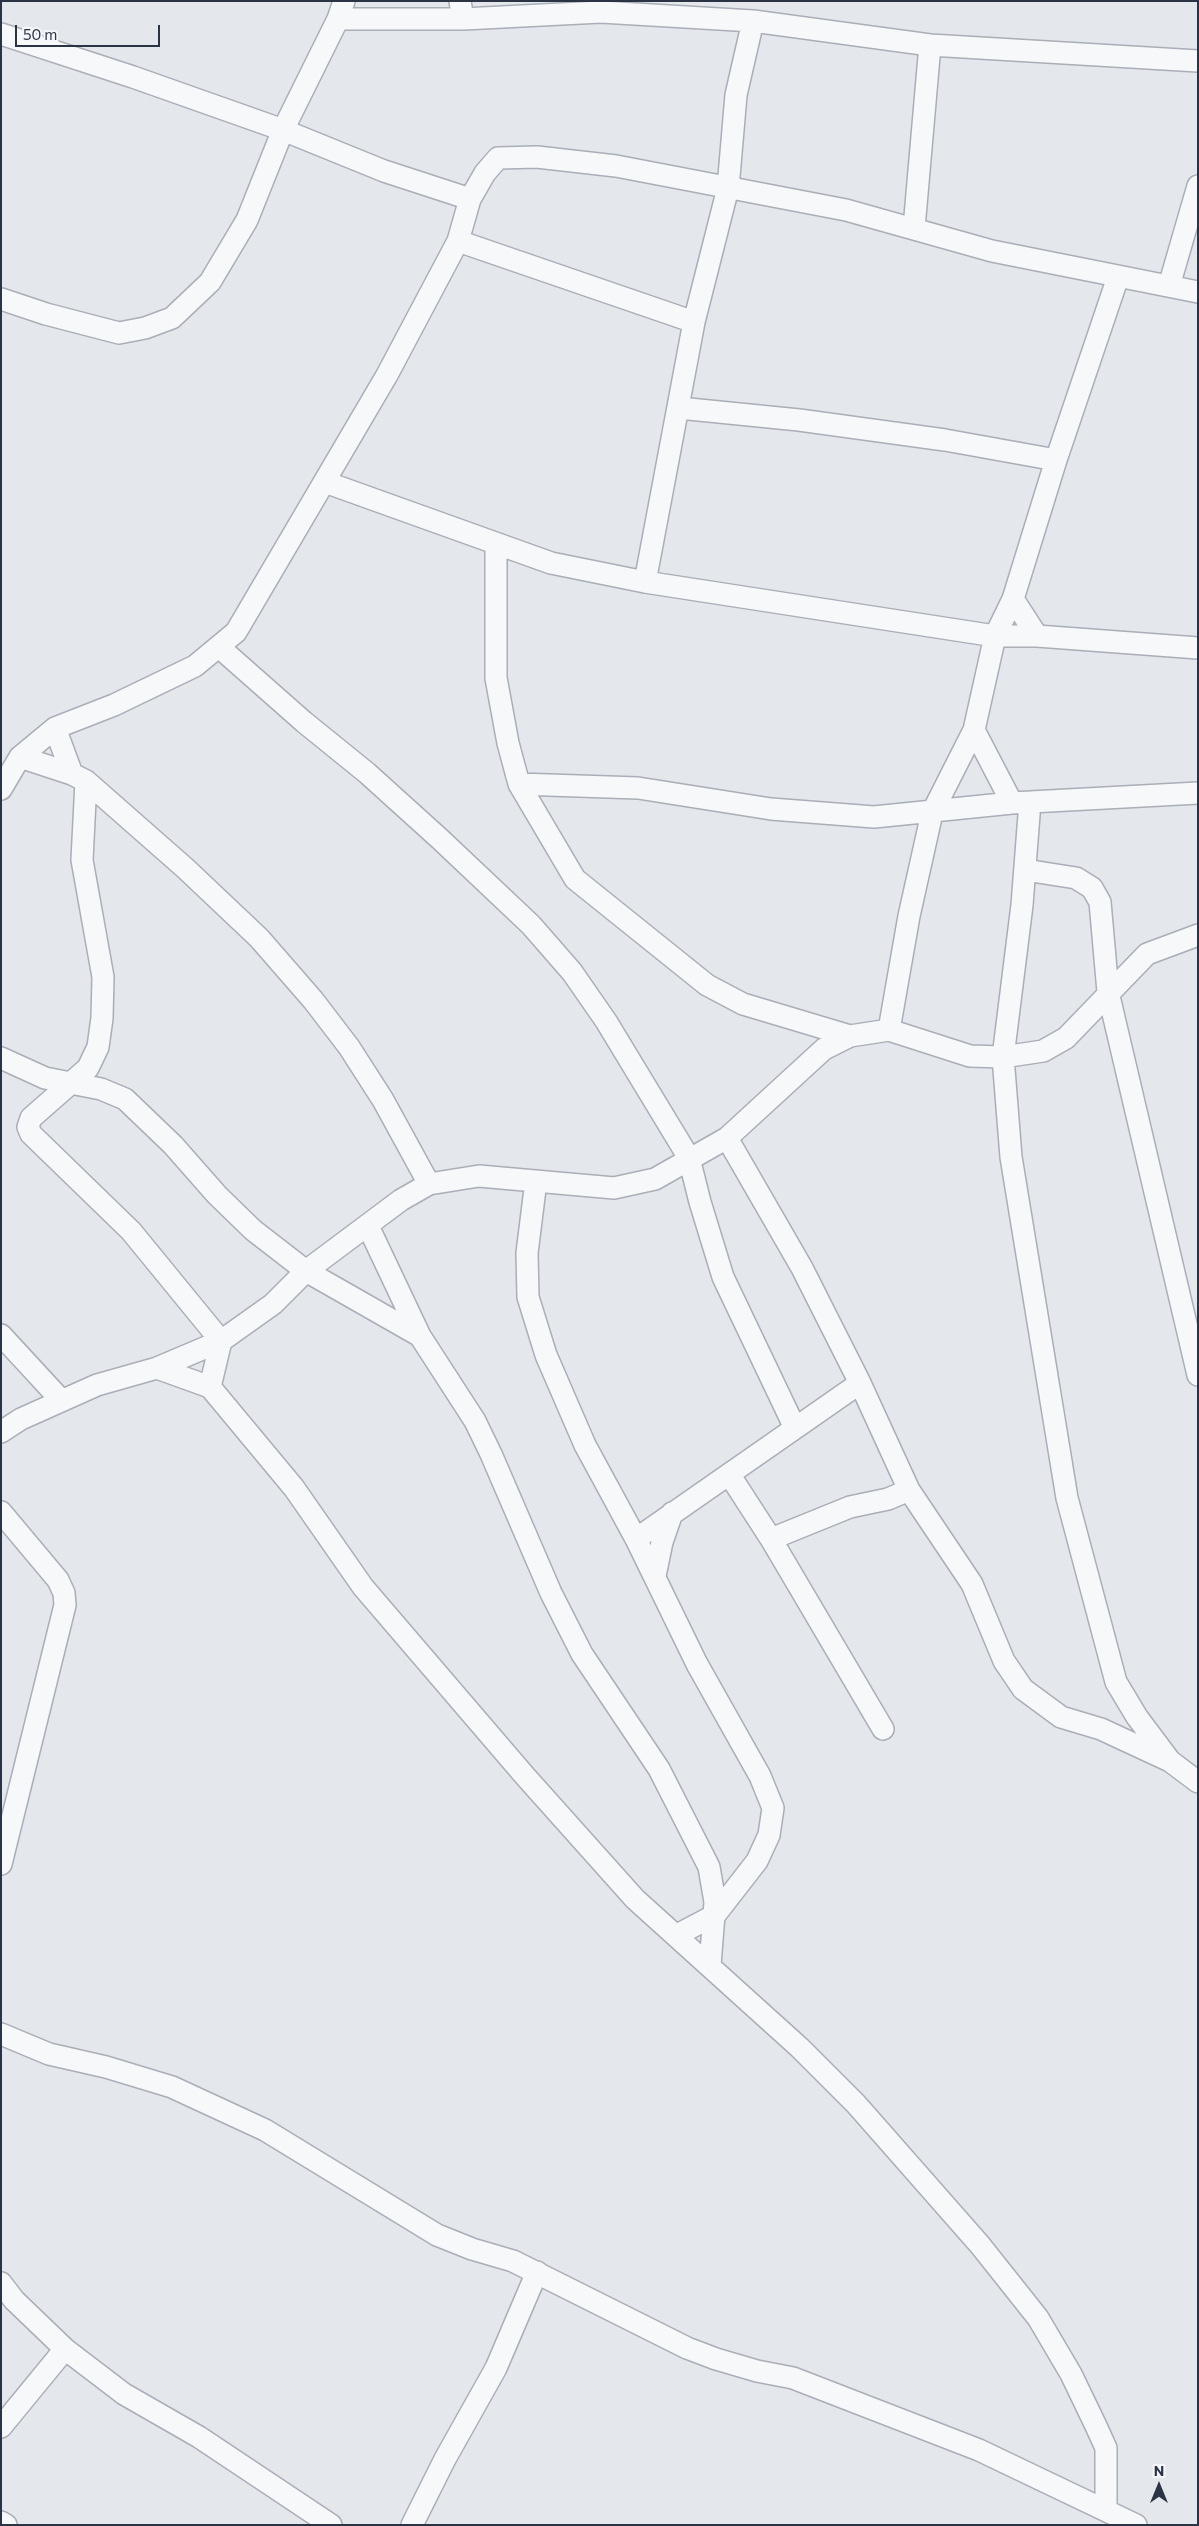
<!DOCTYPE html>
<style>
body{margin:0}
#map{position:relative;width:1199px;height:2526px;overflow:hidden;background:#e4e7ec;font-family:Commissioner,sans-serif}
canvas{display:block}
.frame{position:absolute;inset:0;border:2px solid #2b3445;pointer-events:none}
.north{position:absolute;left:1134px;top:2461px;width:50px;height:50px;-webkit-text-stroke:4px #f4f6f9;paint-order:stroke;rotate:0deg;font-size:14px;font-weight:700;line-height:20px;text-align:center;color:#2b3445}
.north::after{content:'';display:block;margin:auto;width:18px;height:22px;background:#2b3445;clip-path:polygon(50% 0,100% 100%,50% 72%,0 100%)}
.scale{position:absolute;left:15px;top:25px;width:145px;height:22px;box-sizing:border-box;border:2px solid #2b3445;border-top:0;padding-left:6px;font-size:15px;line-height:18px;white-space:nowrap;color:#2b3445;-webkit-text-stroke:4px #f4f6f9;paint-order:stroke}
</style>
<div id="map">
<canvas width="1199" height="2526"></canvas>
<div class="frame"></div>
<div class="north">N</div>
<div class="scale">50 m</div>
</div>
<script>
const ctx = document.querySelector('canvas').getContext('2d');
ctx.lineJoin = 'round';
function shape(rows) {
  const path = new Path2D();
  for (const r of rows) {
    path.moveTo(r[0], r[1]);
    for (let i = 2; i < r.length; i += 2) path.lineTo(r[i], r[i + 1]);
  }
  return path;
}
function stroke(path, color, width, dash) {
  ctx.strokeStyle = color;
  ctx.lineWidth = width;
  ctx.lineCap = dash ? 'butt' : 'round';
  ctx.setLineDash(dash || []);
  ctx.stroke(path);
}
const minor = shape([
 [460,1,463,19,601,12,753,21,930,45,1198,61],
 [338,19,463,19],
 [1,34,133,77,283,130,384,171,470,199],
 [914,228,930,45],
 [458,241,694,322],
 [1169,286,1198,186],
 [1,299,46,314,119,333,145,328,172,318,210,282,247,220,283,130,338,19,344,1],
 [679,408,799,420,945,440,1056,460],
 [325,482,551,563,645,582,995,636,1037,636,1198,648],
 [496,544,496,678,508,743,519,784,575,879,707,985,743,1004,850,1036],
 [645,582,694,322,728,188,736,95,753,21],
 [1013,599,1037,636],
 [219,647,304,722,367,773,440,839,531,925,572,972,606,1021,689,1158,700,1202,723,1277,795,1428],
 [55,728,72,774],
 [974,730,1012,803],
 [20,757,72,774,86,781,185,868,259,938,313,1000,349,1047,383,1100,429,1184],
 [86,781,82,860,103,977,102,1018,98,1047,88,1068,31,1118,28,1127,31,1134,131,1231,221,1341,210,1387],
 [519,784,638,788,771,809,874,817,1012,803,1198,793],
 [1,789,20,757,55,728,114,705,195,666,236,632,387,375,458,241,470,199,485,173,498,158,537,157,616,166,846,210,992,251,1198,292],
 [1030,802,1022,905,1003,1057,1011,1157,1067,1498,1116,1682,1137,1717,1170,1761],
 [1025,870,1076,878,1092,888,1100,902,1108,992,1198,1375],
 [889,1030,909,916,932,813,974,730,995,636,1013,599,1056,460,1118,277],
 [1,1058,45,1078,101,1089,125,1099,173,1145,217,1195,253,1230,306,1271,420,1336],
 [727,1138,802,1268,860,1383,909,1490,972,1584,1004,1661,1023,1689,1061,1717,1101,1729,1170,1761,1198,1782],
 [536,1181,527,1253,528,1297,546,1355,585,1445,636,1539,697,1664,760,1776,773,1808,769,1835,757,1861,715,1915,677,1935],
 [368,1226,420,1336,475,1421,491,1454,551,1593,582,1654,659,1769,709,1867,715,1902,710,1965],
 [1,1335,61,1400],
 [157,1368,210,1387,294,1488,363,1587,525,1776,635,1899,800,2048,856,2104,980,2245,1038,2318,1071,2374,1096,2426,1106,2448,1106,2510],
 [1,1432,21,1419,97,1385,157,1368,221,1341,273,1304,306,1271,401,1200,429,1184,479,1176,614,1188,655,1179,727,1138,824,1049,850,1036,889,1030,970,1056,1003,1057,1043,1051,1066,1038,1147,954,1198,935],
 [729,1474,771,1539,883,1729],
 [1,1512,58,1580,64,1593,65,1605,1,1864],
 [636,1539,860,1383],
 [771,1539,850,1507,888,1499,909,1490],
 [655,1576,662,1542,672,1513],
 [1,2034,49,2054,106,2067,172,2087,265,2130,437,2235,472,2249,513,2261,687,2348,716,2359,757,2371,793,2378,979,2450,1136,2525],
 [1,2283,14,2300,65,2349,124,2394,199,2437,331,2525],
 [1,2427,65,2349],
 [1,2522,6,2525],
 [412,2525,445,2459,496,2368,537,2272]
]);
stroke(minor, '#a9aeb7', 24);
stroke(minor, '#f7f8fa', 21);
</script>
